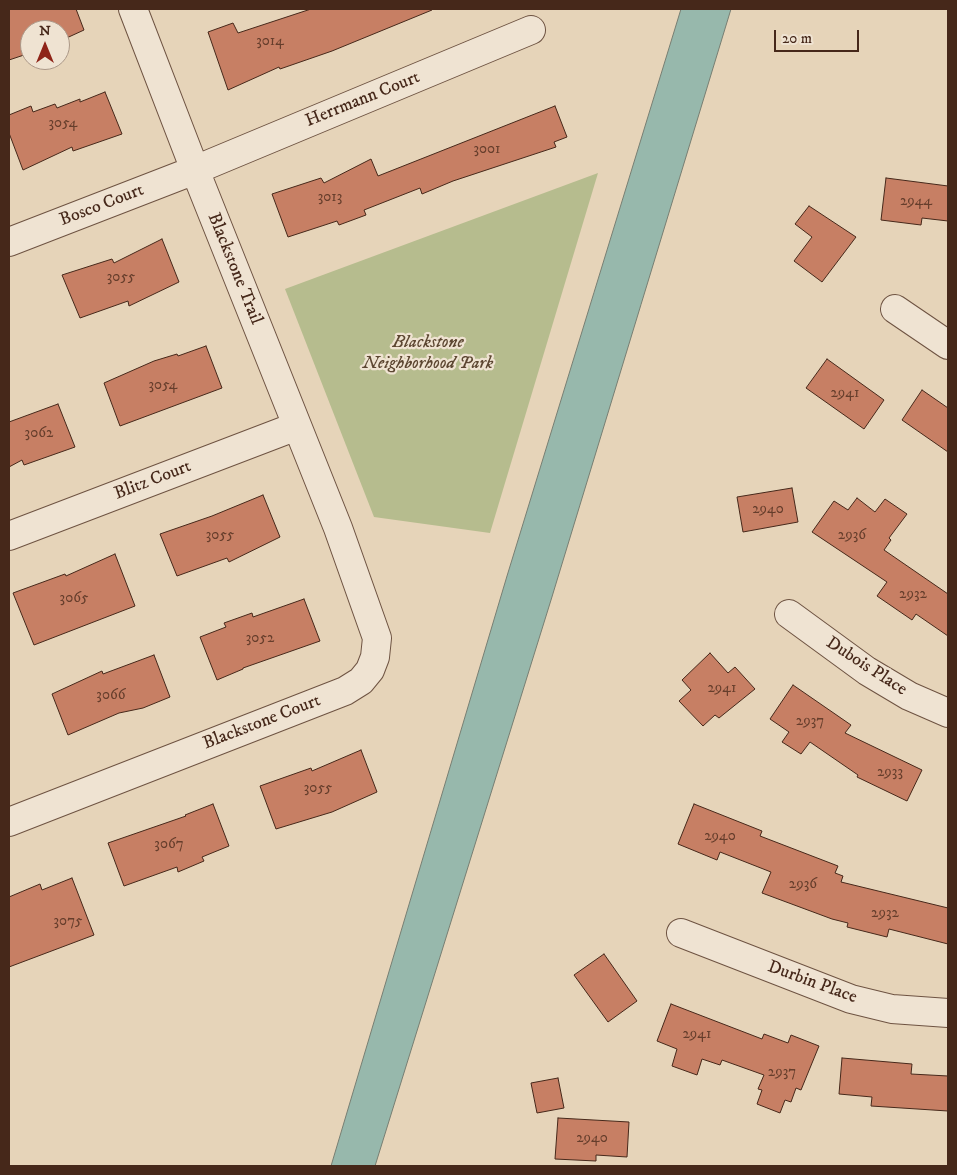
<!DOCTYPE html>
<style>
body{margin:0}
#map{position:relative;width:957px;height:1175px;overflow:hidden;background:#e6d4b9;font-family:"IM FELL DW Pica",serif}
canvas{display:block}
.frame{position:absolute;inset:0;border:10px solid #46281a;pointer-events:none}
.north{position:absolute;left:20px;top:20px;width:50px;height:50px;box-sizing:border-box;background:#efe3d2;border:1px solid #ab9888;border-radius:50%;rotate:0deg;font-size:14px;font-weight:700;line-height:20px;text-align:center;color:#46281a}
.north::after{content:'';display:block;margin:auto;width:18px;height:22px;background:#8f2418;clip-path:polygon(50% 0,100% 100%,50% 72%,0 100%)}
.scale{position:absolute;left:774px;top:30px;width:85px;height:22px;box-sizing:border-box;border:2px solid #46281a;border-top:0;padding-left:6px;font-size:15px;line-height:18px;white-space:nowrap;color:#46281a;-webkit-text-stroke:4px #efe3d2;paint-order:stroke}
</style>
<div id="map">
<canvas width="957" height="1175"></canvas>
<div class="frame"></div>
<div class="north">N</div>
<div class="scale">20 m</div>
</div>
<script>
const ctx = document.querySelector('canvas').getContext('2d');
ctx.lineJoin = 'round';
function fill(path, color) {
  ctx.fillStyle = color;
  ctx.fill(path, 'evenodd');
}
function shape(rows) {
  const path = new Path2D();
  for (const r of rows) {
    path.moveTo(r[0], r[1]);
    for (let i = 2; i < r.length; i += 2) path.lineTo(r[i], r[i + 1]);
  }
  return path;
}
function stroke(path, color, width, dash) {
  ctx.strokeStyle = color;
  ctx.lineWidth = width;
  ctx.lineCap = dash ? 'butt' : 'round';
  ctx.setLineDash(dash || []);
  ctx.stroke(path);
}
function label(font, color, halo, rows, align = 'center') {
  ctx.font = font + ' "IM FELL DW Pica",serif';
  ctx.lineWidth = 4.5;
  ctx.setLineDash([]);
  ctx.textBaseline = 'middle';
  ctx.strokeStyle = halo;
  ctx.fillStyle = color;
  for (const [text, x, y, turn = 0] of rows) {
    ctx.save();
    ctx.translate(x, y);
    ctx.rotate((+turn || 0) * Math.PI / 180);
    ctx.textAlign = isNaN(turn) ? turn : align;
    if (halo) ctx.strokeText(text, 0, 0);
    ctx.fillText(text, 0, 0);
    ctx.restore();
  }
}
fill(shape([
 [598,173,490,533,374,517,285,289]
]), '#b6bc8e');
const water = shape([
 [681,9,731,9,551,600,375,1166,331,1166,507,576,681,9]
]);
fill(water, '#97b8ac');
stroke(water, '#777e72', 1);
const building = shape([
 [9,9,76,9,84,30,60,41,60,30,30,30,30,53,9,60,9,9],
 [311,9,432,9,432,10,332,51,280,69,279,67,228,90,208,32,233,23,238,33,311,9],
 [105,92,122,134,73,151,72,147,23,170,9,133,9,115,31,106,33,112,55,104,57,108,80,99,80,102,105,92],
 [555,106,567,137,554,142,556,147,453,181,422,194,420,188,364,210,366,215,339,225,337,221,288,237,272,194,321,178,324,183,371,159,378,176,555,106],
 [886,178,948,186,948,221,922,218,921,225,881,220,886,178],
 [809,206,856,237,822,282,794,261,812,237,795,224,809,206],
 [162,239,179,282,129,306,128,301,80,318,62,275,112,259,114,263,162,239],
 [206,346,222,388,120,426,104,383,154,361,177,354,178,356,206,346],
 [827,359,884,400,864,429,806,388,827,359],
 [922,390,948,408,948,452,902,420,922,390],
 [58,404,75,447,24,465,22,460,9,467,9,422,58,404],
 [792,488,798,522,743,532,737,497,792,488],
 [263,495,280,537,229,562,227,558,177,576,160,534,212,516,263,495],
 [857,498,875,512,885,499,907,514,889,538,891,540,884,550,948,594,948,636,916,614,912,620,877,596,887,582,812,532,834,501,848,510,857,498],
 [115,554,135,606,34,645,13,593,65,574,66,576,115,554],
 [304,599,320,641,243,668,243,669,217,680,200,637,226,627,224,623,252,613,253,617,304,599],
 [710,653,728,673,735,667,755,689,719,718,715,715,703,726,679,701,691,690,682,680,710,653],
 [154,655,170,697,143,708,119,713,68,735,52,694,102,671,103,674,154,655],
 [793,685,851,725,845,733,922,770,907,801,857,777,858,775,810,742,801,754,782,742,789,732,770,719,793,685],
 [361,750,377,792,332,812,276,829,260,786,311,768,312,771,361,750],
 [213,804,229,846,202,857,204,861,178,872,177,867,124,886,108,843,186,816,185,815,213,804],
 [694,804,762,831,760,836,838,866,835,873,843,876,841,882,948,908,948,944,889,929,887,937,847,927,848,923,832,919,762,893,771,872,720,852,717,860,678,844,694,804],
 [72,878,94,935,9,967,9,897,40,884,42,890,72,878],
 [604,954,637,1001,608,1022,574,975,604,954],
 [671,1004,762,1039,764,1034,788,1043,791,1035,819,1046,801,1090,796,1088,791,1102,785,1100,780,1113,757,1104,762,1090,758,1089,764,1075,722,1060,720,1065,702,1059,697,1075,672,1066,677,1049,657,1041,671,1004],
 [842,1058,912,1064,911,1074,948,1076,948,1111,871,1106,872,1097,839,1094,842,1058],
 [558,1078,564,1108,537,1113,531,1083,558,1078],
 [558,1118,629,1122,627,1157,596,1155,596,1161,555,1159,558,1118]
]);
fill(building, '#c77f64');
stroke(building, '#46281a', 1);
const minor = shape([
 [9,242,195,170,531,30],
 [895,309,948,345],
 [9,536,297,426],
 [789,614,867,671,909,696,948,713],
 [9,822,345,691,361,681,370,670,375,657,377,638,338,528,195,170,133,9],
 [681,933,851,999,892,1009,948,1013]
]);
stroke(minor, '#6e5342', 30);
stroke(minor, '#efe3d2', 28);
label('15px', '#663e2c', null, [
 ["3014",270,42],
 ["3054",63,124],
 ["3001",487,150],
 ["3013",330,198],
 ["2944",916,202],
 ["3055",121,278],
 ["3054",163,386],
 ["2941",845,394],
 ["3062",39,434],
 ["2940",768,510],
 ["3055",220,536],
 ["2936",852,536],
 ["2932",913,595],
 ["3065",74,599],
 ["3052",260,639],
 ["2941",722,689],
 ["3066",111,696],
 ["2937",810,722],
 ["2933",890,773],
 ["3055",318,789],
 ["2940",720,837],
 ["3067",169,845],
 ["2936",803,885],
 ["2932",885,914],
 ["3075",68,922],
 ["2941",697,1035],
 ["2937",782,1073],
 ["2940",592,1139]
]);
label('18px', '#46281a', '#efe3d2', [
 ["Herrmann Court",363,100,-22],
 ["Bosco Court",102,206,-21],
 ["Blackstone Trail",234,269,68],
 ["Blitz Court",153,481,-21],
 ["Dubois Place",866,667,33],
 ["Blackstone Court",262,723,-21],
 ["Durbin Place",812,983,20]
]);
label('italic 18px', '#5c4631', '#efe3d2', [
 ["Blackstone",428,343],
 ["Neighborhood Park",428,364]
]);
</script>
